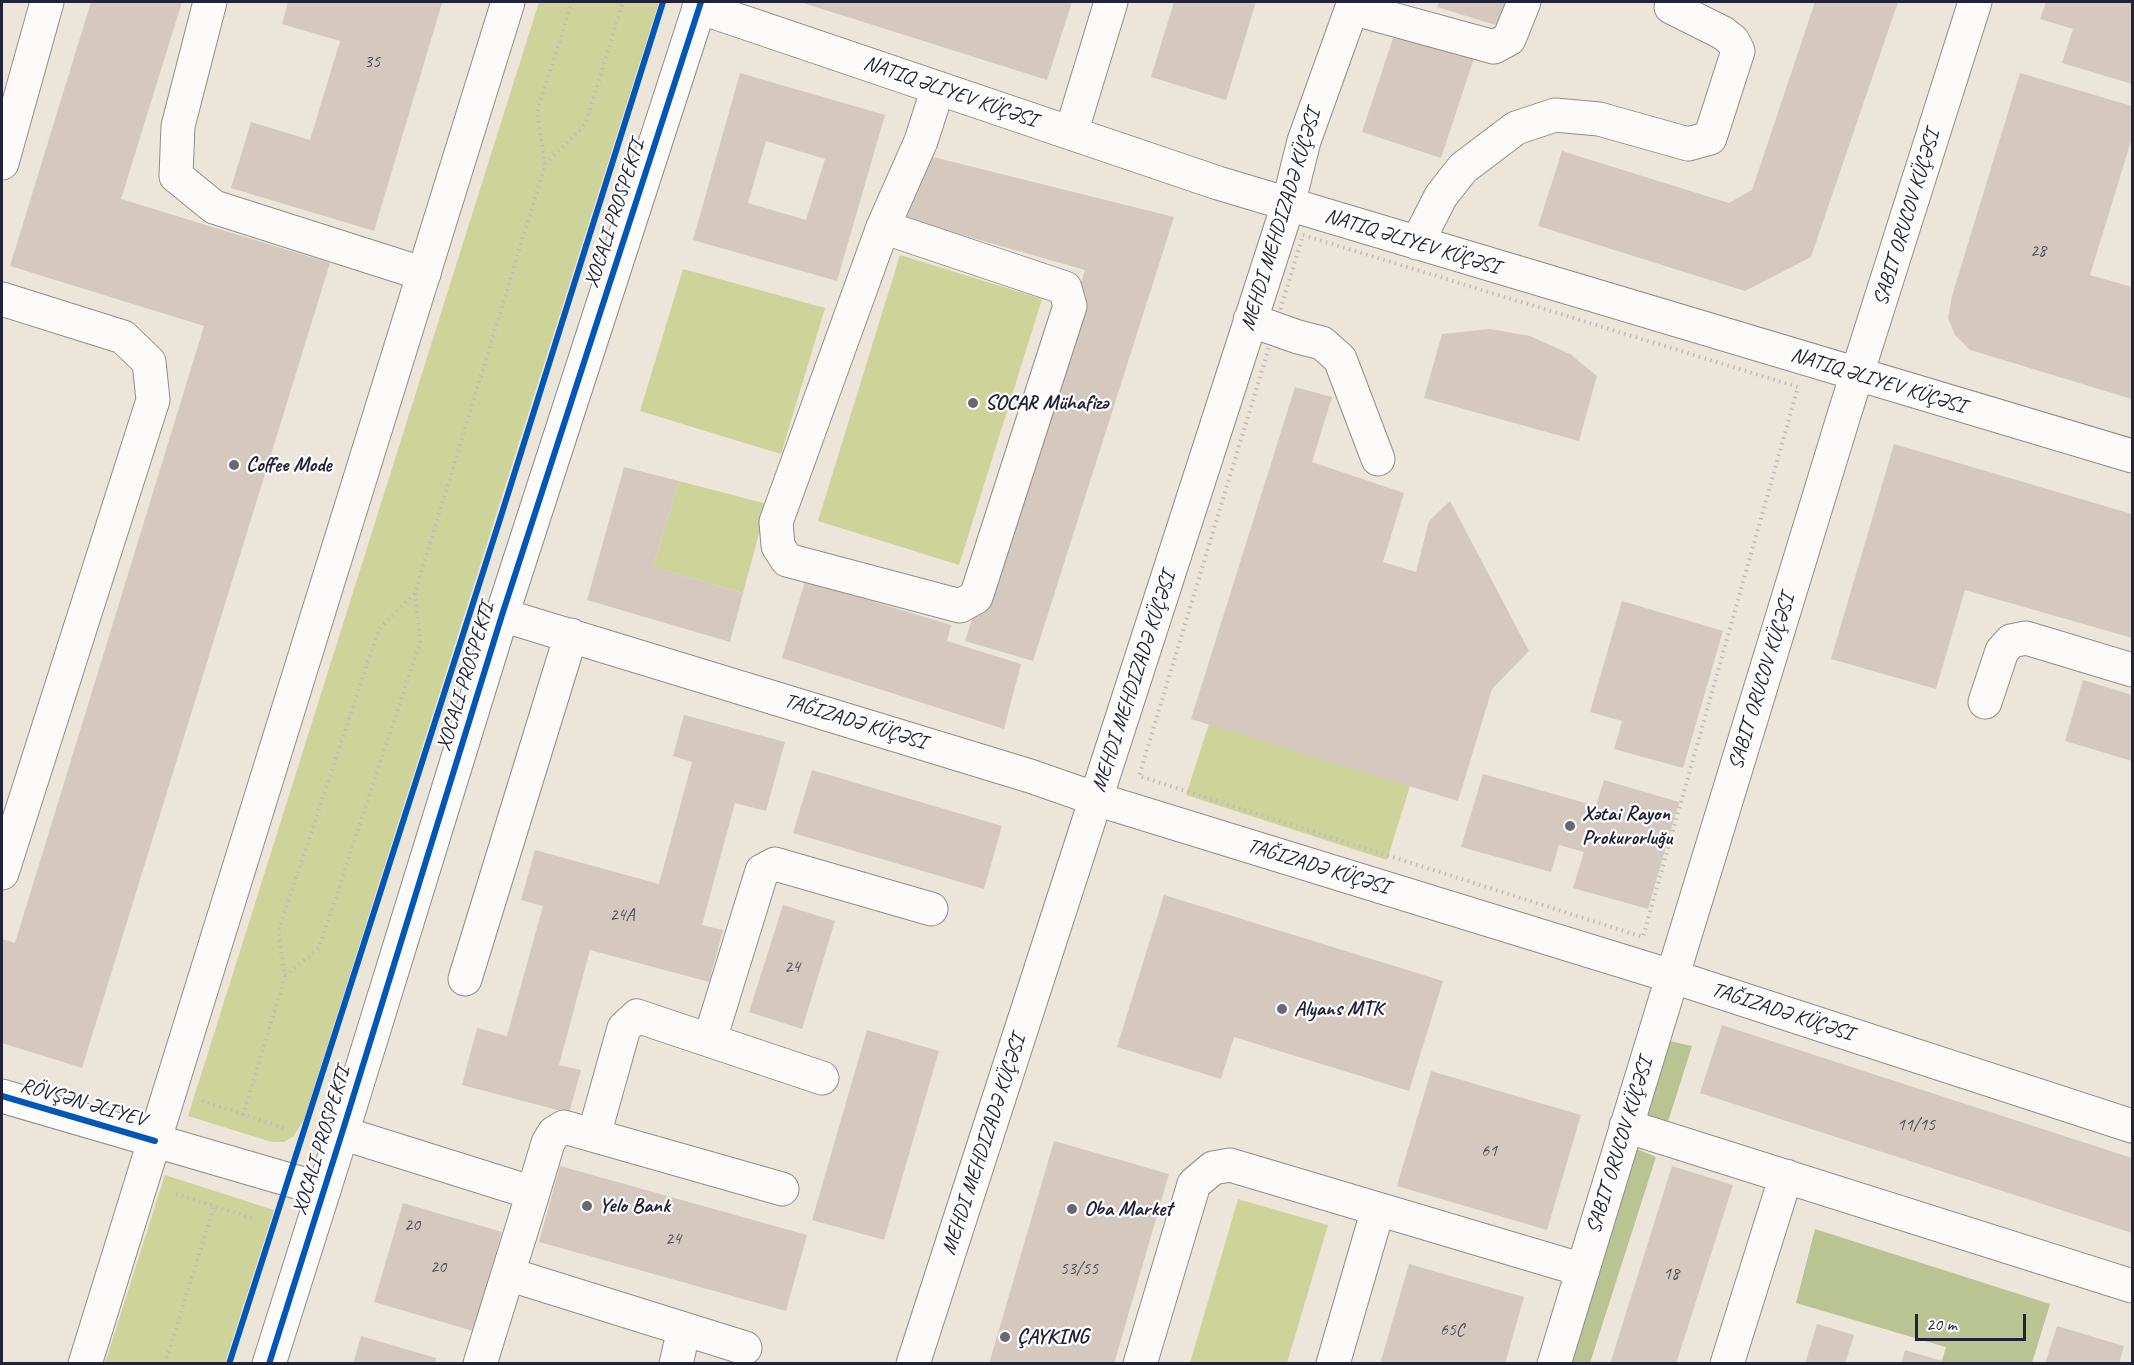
<!DOCTYPE html>
<meta charset="utf-8">
<style>
body{margin:0}
#map{position:relative;width:2134px;height:1365px;overflow:hidden;background:#ebe6d9;font-family:Caveat,sans-serif}
canvas{display:block}
.frame{position:absolute;inset:0;border:3px solid #22223b;pointer-events:none}
.scale{position:absolute;left:1915px;top:1314px;width:111px;height:27px;box-sizing:border-box;border:3px solid #22223b;border-top:0;padding-left:8px;font-size:18px;line-height:21px;white-space:nowrap;color:#22223b;-webkit-text-stroke:4px #fff;paint-order:stroke}
</style>
<div id="map">
<canvas width="2134" height="1365"></canvas>
<div class="frame"></div>
<div class="scale">20 m</div>
</div>
<script>
const ctx = document.querySelector('canvas').getContext('2d');
ctx.lineJoin = 'round';
function fill(path, color) {
  ctx.fillStyle = color;
  ctx.fill(path, 'evenodd');
}
function shape(rows) {
  const path = new Path2D();
  for (const r of rows) {
    path.moveTo(r[0], r[1]);
    for (let i = 2; i < r.length; i += 2) path.lineTo(r[i], r[i + 1]);
  }
  return path;
}
function stroke(path, color, width, dash) {
  ctx.strokeStyle = color;
  ctx.lineWidth = width;
  ctx.lineCap = dash ? 'butt' : 'round';
  ctx.setLineDash(dash || []);
  ctx.stroke(path);
}
function label(font, color, halo, rows, align = 'center') {
  ctx.font = font + ' Caveat,sans-serif';
  ctx.lineWidth = 4.5;
  ctx.setLineDash([]);
  ctx.textBaseline = 'middle';
  ctx.strokeStyle = halo;
  ctx.fillStyle = color;
  for (const [text, x, y, turn = 0] of rows) {
    ctx.save();
    ctx.translate(x, y);
    ctx.rotate((+turn || 0) * Math.PI / 180);
    ctx.textAlign = isNaN(turn) ? turn : align;
    if (halo) ctx.strokeText(text, 0, 0);
    ctx.fillText(text, 0, 0);
    ctx.restore();
  }
}
fill(shape([
 [539,2,659,2,304,1119,294,1136,284,1142,272,1142,188,1116],
 [900,255,1042,299,959,565,818,521],
 [683,269,825,308,781,454,640,411],
 [679,481,767,504,743,593,653,567],
 [1209,724,1410,786,1387,860,1186,795],
 [165,1175,274,1210,225,1363,105,1363],
 [1238,1199,1328,1225,1287,1363,1190,1363]
]), '#ced399');
fill(shape([
 [1661,1039,1692,1046,1667,1125,1638,1116],
 [1628,1145,1656,1157,1590,1363,1562,1364],
 [1815,1229,2050,1304,2032,1363,1941,1364,1946,1347,1796,1303]
]), '#bac493');
fill(shape([
 [91,2,182,2,121,199,330,263,82,1068,2,1043,2,939,15,943,204,326,10,266],
 [288,2,436,2,442,3,374,231,231,188,251,122,310,140,340,41,282,24],
 [800,2,1072,2,1047,80],
 [1174,2,1256,2,1226,100,1151,77],
 [1439,2,1513,2,1505,28,1437,7],
 [1815,2,1898,2,1811,257,1745,291,1538,226,1562,151,1729,203,1752,190],
 [2046,2,2132,2,2132,84,2062,63,2073,29,2040,19],
 [1395,32,1474,58,1441,158,1362,132],
 [740,73,885,115,837,281,693,240],
 [766,141,825,159,806,220,748,203],
 [2020,73,2132,106,2132,138,2090,275,2132,287,2132,399,1970,350,1955,335,1948,318,1952,296],
 [925,155,1174,217,1033,661,965,641,1085,270,906,219],
 [1490,329,1530,336,1570,354,1597,376,1579,441,1424,398,1442,334],
 [1295,387,1332,397,1312,462,1404,493,1383,562,1416,572,1429,521,1450,501,1529,651,1492,689,1458,801,1191,719],
 [1894,444,2132,514,2132,638,1965,590,1936,689,1831,659],
 [624,467,679,481,653,567,743,593,730,642,587,600],
 [805,581,951,625,947,641,1021,664,1004,729,782,658],
 [1622,601,1723,631,1683,768,1614,749,1622,721,1590,712],
 [2083,680,2132,695,2132,761,2065,741],
 [684,715,785,742,766,811,735,803,702,925,723,930,709,982,590,950,559,1065,581,1070,569,1113,462,1085,477,1028,507,1036,543,906,521,900,535,850,659,884,692,762,673,756],
 [812,770,1002,826,984,889,793,833],
 [1483,774,1596,806,1604,780,1679,802,1648,909,1573,888,1584,852,1559,845,1551,872,1461,847],
 [1164,895,1443,981,1409,1091,1234,1037,1221,1079,1117,1047],
 [783,905,835,921,802,1029,749,1012],
 [1722,1025,2132,1158,2132,1233,1700,1093],
 [867,1030,939,1051,884,1240,812,1220],
 [1431,1071,1581,1115,1547,1230,1397,1186],
 [1054,1141,1169,1174,1114,1364,989,1364],
 [560,1166,807,1235,786,1311,539,1242],
 [1672,1166,1733,1185,1676,1364,1610,1364],
 [403,1203,502,1232,473,1331,374,1302],
 [1409,1264,1524,1297,1505,1364,1380,1364],
 [1817,1324,1854,1335,1845,1364,1805,1364],
 [2057,1326,2124,1346,2119,1364,2045,1364],
 [361,1336,436,1358,435,1364,353,1364],
 [1905,1350,1942,1361,1941,1364,1901,1364]
]), '#d5c9bf');
const minor = shape([
 [210,2,178,126,176,176,214,207,424,274],
 [699,7,1218,183,2132,456],
 [1352,8,1494,47,1509,39,1524,2],
 [1071,133,1111,2],
 [2,163,47,2],
 [883,227,1065,288,1070,306,976,597,960,606,787,560,778,546,776,522,883,227,921,141,938,88],
 [1417,243,1441,196,1463,168,1516,128,1555,115,1599,119,1688,144,1710,138,1738,51,1733,41,1723,33,1671,7],
 [2,299,123,337,149,362,153,400,2,873],
 [1250,320,1298,337,1322,343,1340,359,1378,459],
 [502,615,1030,776,1096,799,1671,976,2132,1126],
 [1985,702,2002,651,2011,641,2026,638,2132,670],
 [465,979,571,635],
 [710,1039,762,871,775,864,931,909],
 [2,1096,324,1190],
 [1626,1126,2132,1286],
 [342,1133,533,1193,548,1143,554,1133,564,1127,782,1189],
 [594,1135,624,1028,637,1016,822,1078],
 [508,1274,745,1348],
 [480,1364,533,1193],
 [676,1364,684,1329],
 [913,1364,1288,205,1304,141,1354,2],
 [1140,1364,1194,1184,1213,1168,1230,1165,1583,1270],
 [1333,1364,1378,1209],
 [1554,1364,1844,415,1975,2],
 [1727,1364,1786,1176]
]);
const major = shape([
 [85,1364,508,2],
 [269,1364,342,1133,502,615,701,2]
]);
stroke(minor, '#908e8b', 35);
stroke(major, '#908e8b', 35);
stroke(shape([
 [545,164,585,125,623,2],
 [1303,235,1798,387,1643,937,1139,776,1303,235],
 [285,976,319,948,420,642,415,593],
 [202,1101,287,1129],
 [243,1115,285,976,278,932,379,629,415,593,545,165,537,112,572,2],
 [176,1194,256,1219],
 [165,1364,214,1206]
]), '#bdbcbd', 4, [1.5, 4.5]);
stroke(minor, '#fcfbf9', 33);
stroke(major, '#fcfbf9', 33);
stroke(shape([
 [2,1096,155,1141],
 [229,1364,501,516,663,2],
 [269,1364,342,1133,502,615,701,2]
]), '#0057b8', 6);
for (const [x, y, r, color] of [
 [973,403,6,"#686772"],
 [234,465,6,"#686772"],
 [1570,826,6,"#686772"],
 [1282,1009,6,"#686772"],
 [587,1206,6,"#686772"],
 [1072,1209,6,"#686772"],
 [1005,1337,6,"#686772"]
]) {
  const dot = new Path2D();
  dot.arc(x, y, r, 0, 2 * Math.PI);
  ctx.fillStyle = color;
  ctx.fill(dot);
  stroke(dot, '#fff', 2);
}
label('18px', '#4f4c5c', null, [
 ["35",372,62],
 ["28",2038,251],
 ["24A",622,915],
 ["24",792,967],
 ["11/15",1916,1125],
 ["61",1489,1151],
 ["20",412,1225],
 ["24",673,1239],
 ["20",438,1267],
 ["53/55",1079,1269],
 ["18",1671,1274],
 ["65C",1452,1330]
]);
label('21px', '#22223b', '#fff', [
 ["NATIQ ƏLIYEV KÜÇƏSI",950,92,19],
 ["XOCALI PROSPEKTI",615,214,-72],
 ["SABIT ORUCOV KÜÇƏSI",1907,218,-73],
 ["MEHDI MEHDIZADƏ KÜÇƏSI",1281,220,-73],
 ["NATIQ ƏLIYEV KÜÇƏSI",1412,242,17],
 ["NATIQ ƏLIYEV KÜÇƏSI",1878,381,17],
 ["XOCALI PROSPEKTI",466,677,-73],
 ["MEHDI MEHDIZADƏ KÜÇƏSI",1134,682,-72],
 ["SABIT ORUCOV KÜÇƏSI",1762,682,-73],
 ["TAĞIZADƏ KÜÇƏSI",855,722,17],
 ["TAĞIZADƏ KÜÇƏSI",1318,867,17],
 ["TAĞIZADƏ KÜÇƏSI",1782,1012,18],
 ["RÖVŞƏN ƏLIYEV",83,1103,16],
 ["XOCALI PROSPEKTI",322,1141,-73],
 ["MEHDI MEHDIZADƏ KÜÇƏSI",984,1145,-72],
 ["SABIT ORUCOV KÜÇƏSI",1620,1146,-73]
]);
label('bold 21px', '#22223b', '#fff', [
 ["SOCAR Mühafizə",985,403],
 ["Coffee Mode",246,465],
 ["Xətai Rayon",1582,814],
 ["Prokurorluğu",1582,838],
 ["Alyans MTK",1294,1009],
 ["Yelo Bank",599,1206],
 ["Oba Market",1084,1209],
 ["ÇAYKING",1017,1337]
], 'left');
</script>
